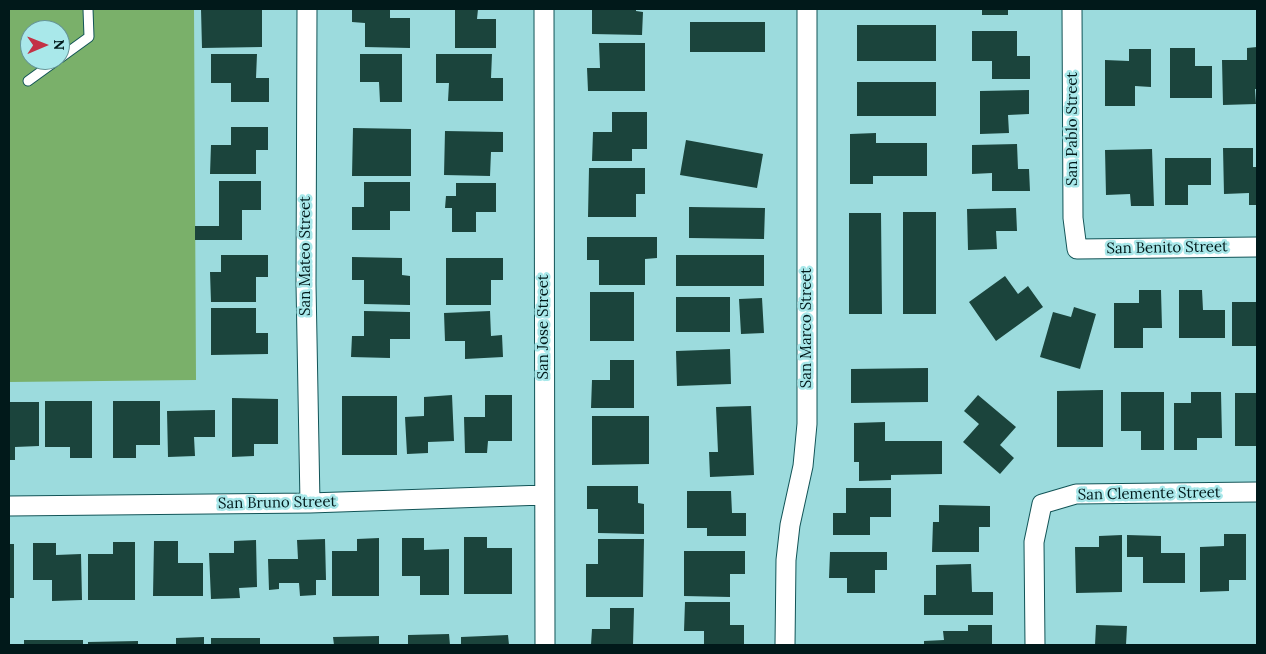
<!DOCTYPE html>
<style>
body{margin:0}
#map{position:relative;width:1266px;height:654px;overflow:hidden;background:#9cdbdd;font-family:Lora,serif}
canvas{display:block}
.frame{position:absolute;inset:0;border:10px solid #01191a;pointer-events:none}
.north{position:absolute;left:20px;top:20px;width:50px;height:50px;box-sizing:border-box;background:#a9e8ea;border:1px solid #669597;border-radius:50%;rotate:89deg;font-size:14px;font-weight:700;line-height:20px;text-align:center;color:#01191a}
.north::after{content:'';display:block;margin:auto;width:18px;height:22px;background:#c33245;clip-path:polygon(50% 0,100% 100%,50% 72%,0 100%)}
</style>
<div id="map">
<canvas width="1266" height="654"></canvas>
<div class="frame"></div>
<div class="north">N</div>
</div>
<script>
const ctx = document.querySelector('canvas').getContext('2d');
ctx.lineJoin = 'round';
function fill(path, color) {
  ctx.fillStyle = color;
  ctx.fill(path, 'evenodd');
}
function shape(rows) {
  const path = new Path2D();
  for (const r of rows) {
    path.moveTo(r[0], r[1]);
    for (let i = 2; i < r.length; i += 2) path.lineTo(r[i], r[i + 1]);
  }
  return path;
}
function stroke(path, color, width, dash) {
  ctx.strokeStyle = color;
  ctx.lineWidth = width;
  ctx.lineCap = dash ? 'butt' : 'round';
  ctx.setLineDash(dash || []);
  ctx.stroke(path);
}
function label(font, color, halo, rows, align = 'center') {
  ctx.font = font + ' Lora,serif';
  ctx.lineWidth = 5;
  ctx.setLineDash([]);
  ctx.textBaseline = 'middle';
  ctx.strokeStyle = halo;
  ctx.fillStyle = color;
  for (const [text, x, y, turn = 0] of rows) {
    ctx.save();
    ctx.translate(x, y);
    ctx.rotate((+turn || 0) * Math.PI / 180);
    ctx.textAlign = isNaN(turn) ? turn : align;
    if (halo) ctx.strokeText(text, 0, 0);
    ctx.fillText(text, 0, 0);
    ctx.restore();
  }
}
fill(shape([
 [9,9,194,9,196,380,9,382],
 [30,30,60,30,60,60,30,60]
]), '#7ab06a');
fill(shape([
 [201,9,262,9,262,47,202,48],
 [352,9,390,9,390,18,410,18,410,48,365,47,365,23,352,22],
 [455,9,478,9,477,19,496,19,496,48,455,48],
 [592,9,636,9,636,11,643,12,642,35,592,34],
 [982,9,1008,9,1008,15,982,15],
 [690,22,765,22,765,52,690,52],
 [857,25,936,25,936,61,857,61],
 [972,31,1017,31,1017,56,1030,56,1030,79,992,79,992,61,972,61],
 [599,43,645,43,645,91,588,91,587,68,600,68],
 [1257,47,1257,89,1255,89,1256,104,1223,105,1222,60,1247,60,1247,48],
 [1170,48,1195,48,1195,66,1212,66,1212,98,1170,98],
 [1129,49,1151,49,1151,87,1135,86,1135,106,1105,106,1105,60,1129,61],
 [211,54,257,54,256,78,269,78,269,102,231,102,231,83,211,83],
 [360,54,402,54,402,102,380,102,379,82,360,82],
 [436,54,492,54,491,78,503,78,503,101,448,101,449,83,436,83],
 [857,82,936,82,936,116,857,116],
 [1029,90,1029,114,1008,115,1009,133,980,134,980,91],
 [612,112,647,112,647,149,632,149,632,161,592,161,593,132,612,132],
 [231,127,268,127,268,150,256,150,256,174,210,174,211,145,231,145],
 [353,128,411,129,411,176,352,176],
 [445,131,503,132,503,152,491,152,490,176,444,175],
 [876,133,876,143,927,143,927,176,873,176,873,184,850,184,850,134],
 [686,140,763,154,757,188,680,175],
 [1017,144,1018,169,1029,169,1030,191,992,191,992,173,972,174,972,145],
 [1223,148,1253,148,1253,167,1257,167,1257,205,1249,205,1249,193,1224,194],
 [1152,149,1154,206,1131,206,1130,194,1106,195,1105,150],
 [1165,158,1211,158,1211,185,1188,185,1188,205,1165,205],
 [589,168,645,168,645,194,636,194,636,217,588,217],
 [219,181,261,181,261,210,242,210,242,240,195,240,195,226,219,226],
 [364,182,410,182,410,211,390,211,390,230,352,230,352,207,364,207],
 [456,183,496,183,496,212,476,212,476,232,452,232,452,208,445,208,446,196,456,196],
 [689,207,765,208,764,239,689,238],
 [1016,208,1017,231,996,231,997,249,968,250,967,209],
 [903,212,936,212,936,314,903,314],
 [849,213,881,213,882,314,849,314],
 [587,237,657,237,657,258,645,259,645,285,599,285,599,260,587,260],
 [221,255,268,255,268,277,256,277,256,302,211,302,210,272,221,272],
 [676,255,764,255,764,286,676,286],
 [352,257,402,258,402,275,410,276,410,305,364,304,364,280,352,280],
 [446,258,503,258,503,280,491,280,491,305,446,305],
 [1005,276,1018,294,1028,286,1043,307,996,341,969,302],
 [1139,290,1161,290,1162,328,1143,328,1143,348,1114,348,1114,303,1139,303],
 [1179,290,1202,290,1203,310,1225,310,1225,338,1179,338],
 [590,292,634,292,634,341,590,341],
 [676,297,730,297,730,332,676,332],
 [762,298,764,333,741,334,739,299],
 [1232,302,1257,302,1257,346,1232,346],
 [1074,307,1096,314,1080,369,1040,357,1053,312,1071,317],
 [211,308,256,308,256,333,268,333,268,354,211,355],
 [364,311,410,312,410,339,390,339,390,358,351,357,352,336,364,336],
 [490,311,491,336,502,335,503,357,465,359,465,341,445,341,444,313],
 [730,349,731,384,677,386,676,351],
 [610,360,634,360,634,408,591,408,592,380,610,380],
 [928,368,928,402,851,403,851,369],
 [1103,390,1103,447,1057,447,1057,391],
 [1121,392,1164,392,1164,450,1141,450,1141,431,1121,431],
 [1191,392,1221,392,1222,438,1197,438,1197,450,1174,450,1174,403,1191,403],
 [1235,393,1257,393,1257,446,1235,446],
 [452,395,454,441,428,442,428,453,407,454,405,417,424,416,424,397],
 [485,395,512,395,512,441,488,441,487,453,465,453,464,417,485,417],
 [978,395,1016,427,1000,445,1014,458,1000,474,963,442,979,424,964,411],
 [342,396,397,396,397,455,342,455],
 [232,398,278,399,278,444,254,444,254,456,232,457],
 [45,401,92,401,92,458,70,458,70,447,45,447],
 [113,401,160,401,160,445,136,445,136,458,113,458],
 [9,402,39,402,39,446,15,447,15,460,9,460],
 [751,406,754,475,710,477,709,452,718,452,716,407],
 [215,410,215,437,194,437,195,456,168,457,167,411],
 [592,416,649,416,649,464,592,465],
 [885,422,885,441,942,441,942,474,891,475,891,480,859,481,859,462,854,462,854,423],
 [587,486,638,486,638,503,644,504,644,534,598,533,598,509,587,509],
 [846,488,891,488,891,517,870,517,870,535,833,535,833,513,846,513],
 [687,491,731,491,732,513,746,513,746,536,707,536,707,528,687,528],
 [939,505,990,506,990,527,979,527,979,552,932,552,933,522,939,522],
 [1224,534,1246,534,1246,580,1229,580,1229,591,1200,592,1200,547,1224,546],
 [1122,535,1122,592,1076,593,1075,547,1099,547,1099,536],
 [1127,535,1161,536,1161,553,1185,553,1185,583,1143,583,1143,557,1127,557],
 [464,537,487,537,487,548,512,548,512,594,464,594],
 [379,538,379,596,332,596,332,551,357,551,357,539],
 [402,538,424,538,424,550,449,549,449,595,420,595,420,576,402,576],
 [325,539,326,580,316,580,316,595,300,596,299,583,279,583,279,589,269,590,268,559,298,559,297,540],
 [598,539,644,539,643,597,586,597,586,564,598,564],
 [256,540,257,587,239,588,240,598,211,599,209,553,234,553,234,541],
 [154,541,178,541,178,563,203,563,203,596,153,596],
 [113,542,135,542,135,600,88,600,88,554,113,554],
 [33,543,56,543,56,555,81,554,82,600,52,601,52,580,33,580],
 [9,544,14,544,14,598,9,598],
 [684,551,745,551,745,574,730,574,730,597,684,596],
 [830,552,887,552,887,570,875,570,875,593,847,593,847,578,829,578],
 [971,564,972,592,993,592,993,615,924,615,924,595,936,595,936,565],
 [685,602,730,602,730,625,744,625,744,645,704,645,704,631,684,631],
 [610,608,634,608,633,645,591,645,592,629,610,629],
 [968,625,992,625,992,645,924,645,924,641,944,640,943,631,968,631],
 [1096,625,1127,626,1126,645,1095,645],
 [449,634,450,645,408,645,408,635],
 [508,635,509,645,461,645,461,637],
 [379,636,379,645,334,645,333,637],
 [204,637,204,645,176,645,176,638],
 [211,638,260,638,260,645,211,645],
 [24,640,83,640,83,645,24,645],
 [138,641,138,645,88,645,88,642]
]), '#1b443c');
const service = shape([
 [60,58,89,37,88,9],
 [28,81,57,60]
]);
const minor = shape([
 [307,9,306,284,310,503],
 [544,9,545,645],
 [1072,9,1073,218,1077,249,1257,247],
 [9,506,310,503,544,495],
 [785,645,786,560,790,525,803,466,807,424,807,9],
 [1035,645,1034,542,1042,504,1076,494,1257,492]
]);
stroke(service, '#125457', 11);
stroke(minor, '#125457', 21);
stroke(service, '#fff', 9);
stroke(minor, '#fff', 19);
label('15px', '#01191a', '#a9e8ea', [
 ["San Pablo Street",1073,129,-90],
 ["San Benito Street",1167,248,-1],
 ["San Mateo Street",306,256,-90],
 ["San Jose Street",544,327,-90],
 ["San Marco Street",807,328,-90],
 ["San Clemente Street",1149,494,-1],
 ["San Bruno Street",277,503,-1]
]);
</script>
